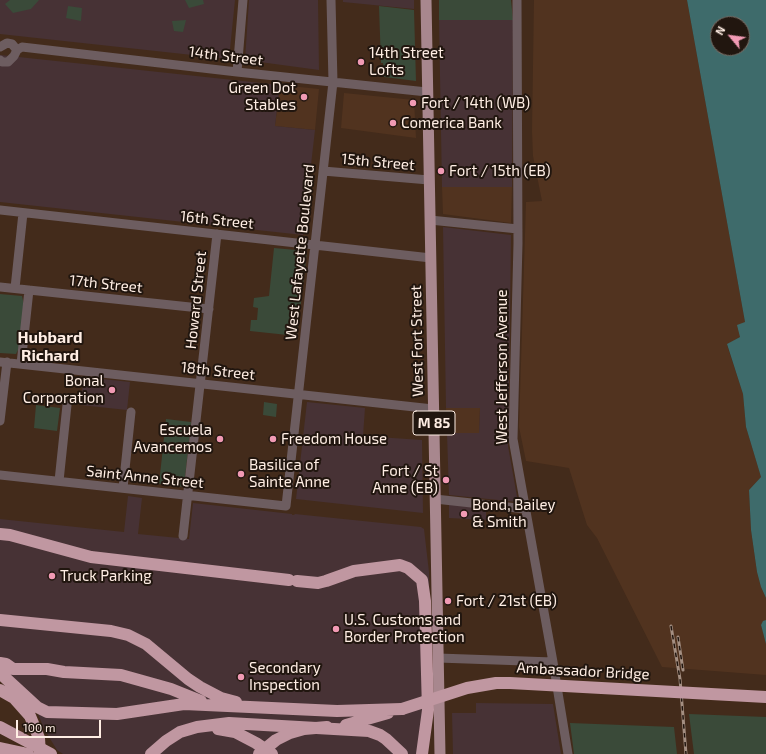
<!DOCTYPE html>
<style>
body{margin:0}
#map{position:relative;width:766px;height:754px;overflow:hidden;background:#432b1b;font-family:"Exo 2",sans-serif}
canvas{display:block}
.north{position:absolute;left:710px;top:16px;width:40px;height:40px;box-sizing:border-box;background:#21160f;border:1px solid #7a6c64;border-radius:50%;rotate:299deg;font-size:11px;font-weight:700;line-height:16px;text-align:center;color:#ffeee4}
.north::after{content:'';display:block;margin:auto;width:14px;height:18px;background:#f19ab4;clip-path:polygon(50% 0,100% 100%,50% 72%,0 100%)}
.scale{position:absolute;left:16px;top:720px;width:85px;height:18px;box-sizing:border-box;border:2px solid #ffeee4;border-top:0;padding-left:5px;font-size:12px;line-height:14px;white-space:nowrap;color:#ffeee4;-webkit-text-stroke:3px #21160f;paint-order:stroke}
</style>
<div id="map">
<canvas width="766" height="754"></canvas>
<div class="north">N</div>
<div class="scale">100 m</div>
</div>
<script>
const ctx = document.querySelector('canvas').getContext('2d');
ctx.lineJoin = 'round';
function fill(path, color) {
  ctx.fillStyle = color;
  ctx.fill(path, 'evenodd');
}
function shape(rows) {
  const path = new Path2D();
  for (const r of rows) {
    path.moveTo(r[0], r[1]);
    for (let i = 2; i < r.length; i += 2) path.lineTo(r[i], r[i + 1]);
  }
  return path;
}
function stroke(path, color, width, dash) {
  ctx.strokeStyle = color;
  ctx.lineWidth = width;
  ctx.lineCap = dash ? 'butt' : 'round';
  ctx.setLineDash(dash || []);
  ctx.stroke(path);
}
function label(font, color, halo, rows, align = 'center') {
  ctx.font = font + ' "Exo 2",sans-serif';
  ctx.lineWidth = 4;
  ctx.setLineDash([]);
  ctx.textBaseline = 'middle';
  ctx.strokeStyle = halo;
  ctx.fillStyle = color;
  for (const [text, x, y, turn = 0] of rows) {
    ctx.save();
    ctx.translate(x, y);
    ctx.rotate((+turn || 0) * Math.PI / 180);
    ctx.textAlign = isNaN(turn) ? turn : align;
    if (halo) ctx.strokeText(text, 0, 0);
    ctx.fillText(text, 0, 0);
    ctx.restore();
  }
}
fill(shape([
 [534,0,687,0,745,322,741,336,727,345,743,394,746,427,761,477,749,490,751,530,757,572,761,587,766,598,766,620,763,622,761,625,766,644,766,675,662,667,597,538,587,525,569,468,526,461,519,427,526,202,542,201,533,156,532,131],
 [280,85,319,89,315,130,275,126],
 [344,93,414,100,416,138,341,128],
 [442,187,512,187,511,223,443,214],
 [446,408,480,408,479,433,447,433]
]), '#51331f');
fill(shape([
 [0,0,235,0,229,59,0,34],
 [249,0,318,0,319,70,245,60],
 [343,0,414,0,414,9,343,2],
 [439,20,513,20,512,187,442,187],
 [0,55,280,85,275,126,315,130,303,235,0,202],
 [443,227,511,235,509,400,508,446,518,502,449,495,447,433,479,433,480,408,446,408],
 [84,377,130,382,127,410,80,405],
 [307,402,365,408,363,436,422,440,423,513,296,499],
 [128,496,142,498,138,534,189,539,193,503,292,514,292,515,294,515,295,514,421,527,424,529,429,572,432,712,427,754,63,754,57,750,44,729,37,711,0,680,0,519,124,532],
 [449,504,486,508,486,520,449,518],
 [476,703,553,704,561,754,453,754,452,713,476,713]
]), '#473235');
fill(shape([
 [10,0,39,0,31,9,13,13,5,4],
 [185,0,203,0,204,4,189,8],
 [439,0,511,0,513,20,439,20],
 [68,6,82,8,81,21,66,18],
 [379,6,414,10,416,81,384,77,383,63,381,63],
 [186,20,183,32,174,31,172,21],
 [274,248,307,251,297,336,250,331,251,320,257,320,258,308,253,307,254,298,269,296],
 [0,294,22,296,24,305,20,346,16,354,0,353],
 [264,402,277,404,276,417,263,415],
 [36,405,60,408,57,431,34,428],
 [166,419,191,422,184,487,159,484],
 [689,714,766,717,766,754,694,754],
 [570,723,674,727,677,754,574,754]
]), '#3a4a39');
fill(shape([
 [687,0,766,0,766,598,761,587,757,572,751,530,749,490,761,477,746,427,743,394,727,344,740,337,737,325,745,322],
 [718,24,742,24,742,48,718,48],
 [766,620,766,644,761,625,763,621]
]), '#3e6b6b');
stroke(shape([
 [517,0,518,243,513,439,553,662,568,754],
 [0,47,7,43,12,44,17,50],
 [0,60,2,62,8,62,14,56,17,50,22,47,237,72,427,92],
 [237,72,243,0],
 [323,171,429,180],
 [0,210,431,258],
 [430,220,518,229],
 [0,287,209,309],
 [15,288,23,213],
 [0,362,433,409],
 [21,364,29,290],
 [0,421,7,362],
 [0,475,286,506,333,82,331,0],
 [59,481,67,405],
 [123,488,131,412],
 [435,499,526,509],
 [183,536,217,234],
 [438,658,553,662]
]), '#6d5d60', 9);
stroke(shape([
 [426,0,440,754]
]), '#a8878e', 11);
stroke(shape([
 [0,534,10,535,91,557,289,580],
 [297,581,318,583,326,581,354,571,400,565,408,568,422,580,425,601,428,710,422,754],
 [0,620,111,631,128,635,146,644,188,679,200,687,221,698,236,702],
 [0,663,6,664,13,669,47,669,64,672,121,675,171,689,201,701],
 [0,673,37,707,47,712,117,714,184,704,337,711,402,709],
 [0,690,14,698,30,716,39,738,40,754],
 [346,725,388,713],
 [218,729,235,732,256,743,272,754],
 [0,748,28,754],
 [151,754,166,741,180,732,197,727,229,723,369,731,380,735,386,739,402,754]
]), '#c097a1', 12);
const rail = shape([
 [671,626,680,679,686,754],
 [678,637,683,670]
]);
stroke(rail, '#a48f82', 3);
stroke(rail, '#21160f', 1.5, [4.5]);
stroke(shape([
 [402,709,467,688,496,683,510,683,766,697],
 [0,727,51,754],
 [259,754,276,740,290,733,304,729,327,727]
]), '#c097a1', 12);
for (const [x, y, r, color] of [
 [361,62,4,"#f19ab4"],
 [304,97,4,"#f19ab4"],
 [413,103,4,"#f19ab4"],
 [393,123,4,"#f19ab4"],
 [441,171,4,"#f19ab4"],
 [112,390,4,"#f19ab4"],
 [220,439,4,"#f19ab4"],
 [273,439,4,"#f19ab4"],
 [241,474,4,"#f19ab4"],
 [446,480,4,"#f19ab4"],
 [464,514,4,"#f19ab4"],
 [52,576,4,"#f19ab4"],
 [448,601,4,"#f19ab4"],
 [336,629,4,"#f19ab4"],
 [241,677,4,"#f19ab4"]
]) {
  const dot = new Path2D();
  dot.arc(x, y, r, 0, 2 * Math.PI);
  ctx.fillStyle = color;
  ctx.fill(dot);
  stroke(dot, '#21160f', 1.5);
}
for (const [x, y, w] of [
 [434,423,42]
]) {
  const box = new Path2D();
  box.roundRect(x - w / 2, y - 12, w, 24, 3);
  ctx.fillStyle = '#21160f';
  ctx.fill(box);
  stroke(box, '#ffeee4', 1);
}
label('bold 14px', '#ffeee4', null, [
 ["M 85",434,423]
]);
label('15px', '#ffeee4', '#21160f', [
 ["14th Street",369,53],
 ["Lofts",369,70],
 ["Green Dot",296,88,"right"],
 ["Stables",296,105,"right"],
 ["Fort / 14th (WB)",421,103],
 ["Comerica Bank",401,123],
 ["Fort / 15th (EB)",449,171],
 ["Bonal",104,381,"right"],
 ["Corporation",104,398,"right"],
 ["Escuela",212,430,"right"],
 ["Avancemos",212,447,"right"],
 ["Freedom House",281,439],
 ["Basilica of",249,465],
 ["Sainte Anne",249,482],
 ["Fort / St",438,471,"right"],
 ["Anne (EB)",438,488,"right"],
 ["Bond, Bailey",472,505],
 ["& Smith",472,522],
 ["Truck Parking",60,576],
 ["Fort / 21st (EB)",456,601],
 ["U.S. Customs and",344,620],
 ["Border Protection",344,637],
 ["Secondary",249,668],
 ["Inspection",249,685]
], 'left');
label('15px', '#ffeee4', '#21160f', [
 ["14th Street",226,56,7],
 ["15th Street",378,162,5],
 ["16th Street",217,220,6],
 ["West Lafayette Boulevard",300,252,-84],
 ["17th Street",106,284,6],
 ["Howard Street",196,300,-84],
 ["West Fort Street",417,341,-91],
 ["West Jefferson Avenue",502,367,-90],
 ["18th Street",218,371,6],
 ["Saint Anne Street",145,477,6],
 ["Ambassador Bridge",583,671,3]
]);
label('bold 16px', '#ffeee4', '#21160f', [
 ["Hubbard",50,338],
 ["Richard",50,356]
]);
</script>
